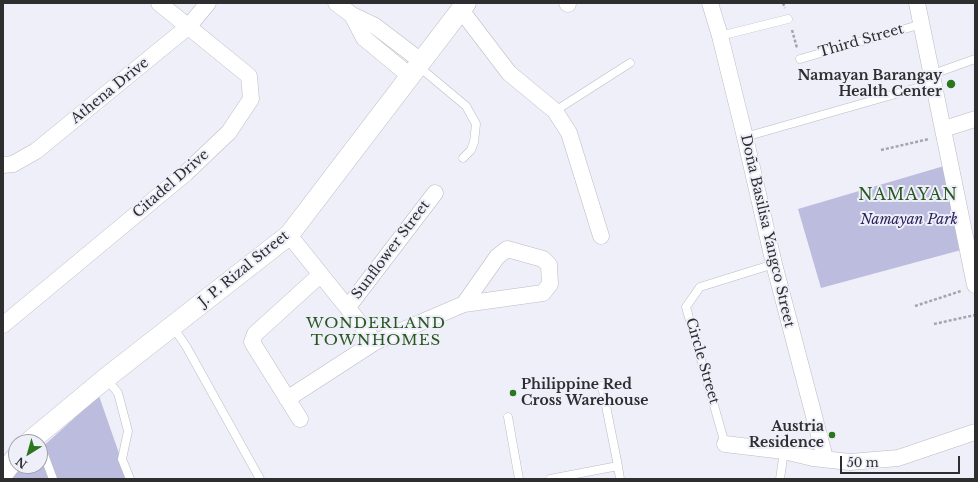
<!DOCTYPE html>
<meta charset="utf-8">
<style>
body{margin:0}
#map{position:relative;width:978px;height:482px;overflow:hidden;background:#efeff9;font-family:"Libre Baskerville",serif}
canvas{display:block}
.frame{position:absolute;inset:0;border:4px solid #2e2e31;pointer-events:none}
.north{position:absolute;left:8px;top:434px;width:40px;height:40px;box-sizing:border-box;background:#efeff9;border:1px solid #a2a2a9;border-radius:50%;rotate:217deg;font-size:11px;font-weight:700;line-height:16px;text-align:center;color:#2e2e31}
.north::after{content:'';display:block;margin:auto;width:14px;height:18px;background:#2c771e;clip-path:polygon(50% 0,100% 100%,50% 72%,0 100%)}
.scale{position:absolute;left:840px;top:456px;width:120px;height:18px;box-sizing:border-box;border:2px solid #2e2e31;border-top:0;padding-left:5px;font-size:12px;line-height:14px;white-space:nowrap;color:#2e2e31;-webkit-text-stroke:3px #efeff9;paint-order:stroke}
</style>
<div id="map">
<canvas width="978" height="482"></canvas>
<div class="frame"></div>
<div class="north">N</div>
<div class="scale">50 m</div>
</div>
<script>
const ctx = document.querySelector('canvas').getContext('2d');
ctx.lineJoin = 'round';
function fill(path, color) {
  ctx.fillStyle = color;
  ctx.fill(path, 'evenodd');
}
function shape(rows) {
  const path = new Path2D();
  for (const r of rows) {
    path.moveTo(r[0], r[1]);
    for (let i = 2; i < r.length; i += 2) path.lineTo(r[i], r[i + 1]);
  }
  return path;
}
function stroke(path, color, width, dash) {
  ctx.strokeStyle = color;
  ctx.lineWidth = width;
  ctx.lineCap = dash ? 'butt' : 'round';
  ctx.setLineDash(dash || []);
  ctx.stroke(path);
}
function label(font, color, halo, rows, align = 'center') {
  ctx.font = font + ' "Libre Baskerville",serif';
  ctx.lineWidth = 4;
  ctx.setLineDash([]);
  ctx.textBaseline = 'middle';
  ctx.strokeStyle = halo;
  ctx.fillStyle = color;
  for (const [text, x, y, turn = 0] of rows) {
    ctx.save();
    ctx.translate(x, y);
    ctx.rotate((+turn || 0) * Math.PI / 180);
    ctx.textAlign = isNaN(turn) ? turn : align;
    if (halo) ctx.strokeText(text, 0, 0);
    ctx.fillText(text, 0, 0);
    ctx.restore();
  }
}
fill(shape([
 [944,166,961,250,821,288,798,209],
 [99,396,128,479,9,479,22,466,40,466,40,449]
]), '#bcbcde');
const service = shape([
 [720,36,788,19],
 [800,59,922,24],
 [418,66,466,106,476,124,474,142,471,150,463,158],
 [933,74,975,59],
 [555,111,630,63],
 [745,137,934,83],
 [173,327,186,346,260,479],
 [106,378,118,393,128,431,122,459,130,479],
 [602,386,618,466],
 [508,417,519,479],
 [725,444,686,307,700,287,774,264],
 [40,448,43,452,53,479],
 [550,479,618,466,620,479],
 [780,479,784,451]
]);
const minor = shape([
 [336,3,352,15,375,26,421,61],
 [567,3,568,4],
 [710,3,720,36,745,137,774,264,825,458],
 [917,3,975,285],
 [461,10,509,73,555,111,569,133,601,236],
 [352,15,364,38,410,76],
 [944,129,975,119],
 [3,165,13,164,36,151,189,26,208,3],
 [289,235,375,342],
 [348,307,435,193],
 [3,325,186,173,229,132,251,99,249,76,159,3],
 [287,399,375,342,464,304,543,293,550,284,549,265,543,259,507,249,497,257,464,304],
 [300,419,252,342,255,334,320,275],
 [725,444,784,451,813,458,850,462,898,458,975,432]
]);
const tertiary = shape([
 [29,442,106,378,289,235,466,3],
 [3,474,16,457]
]);
stroke(service, '#bbbbc4', 9);
stroke(minor, '#bbbbc4', 17);
stroke(tertiary, '#bbbbc4', 21);
stroke(shape([
 [783,3,785,8],
 [792,30,797,48],
 [881,150,929,139],
 [915,306,961,291],
 [934,324,975,315]
]), '#a5a5ac', 2.5, [3, 2]);
stroke(service, '#fff', 8);
stroke(minor, '#fff', 16);
stroke(tertiary, '#fff', 20);
for (const [x, y, r, color] of [
 [951,84,5,"#2c771e"],
 [513,393,4,"#2c771e"],
 [832,435,4,"#2c771e"]
]) {
  const dot = new Path2D();
  dot.arc(x, y, r, 0, 2 * Math.PI);
  ctx.fillStyle = color;
  ctx.fill(dot);
  stroke(dot, '#efeff9', 1.5);
}
label('14px', '#2e2e31', '#efeff9', [
 ["Third Street",861,41,-16],
 ["Athena Drive",110,91,-39],
 ["Citadel Drive",171,184,-41],
 ["Doña Basilisa Yangco Street",767,231,77],
 ["Sunflower Street",391,250,-53],
 ["J. P. Rizal Street",244,269,-39],
 ["Circle Street",702,361,74]
]);
label('bold 14px', '#2e2e31', '#efeff9', [
 ["Namayan Barangay",942,76],
 ["Health Center",942,92],
 ["Philippine Red",521,385,"left"],
 ["Cross Warehouse",521,401,"left"],
 ["Austria",824,427],
 ["Residence",824,443]
], 'right');
label('italic 14px', '#2b225d', '#efeff9', [
 ["Namayan Park",909,220]
]);
ctx.letterSpacing = '1px';
label('15px', '#285720', '#efeff9', [
 ["WONDERLAND",376,324],
 ["TOWNHOMES",376,341]
]);
ctx.letterSpacing = '0px';
ctx.letterSpacing = '1px';
label('16px', '#285720', '#efeff9', [
 ["NAMAYAN",908,195]
]);
ctx.letterSpacing = '0px';
</script>
